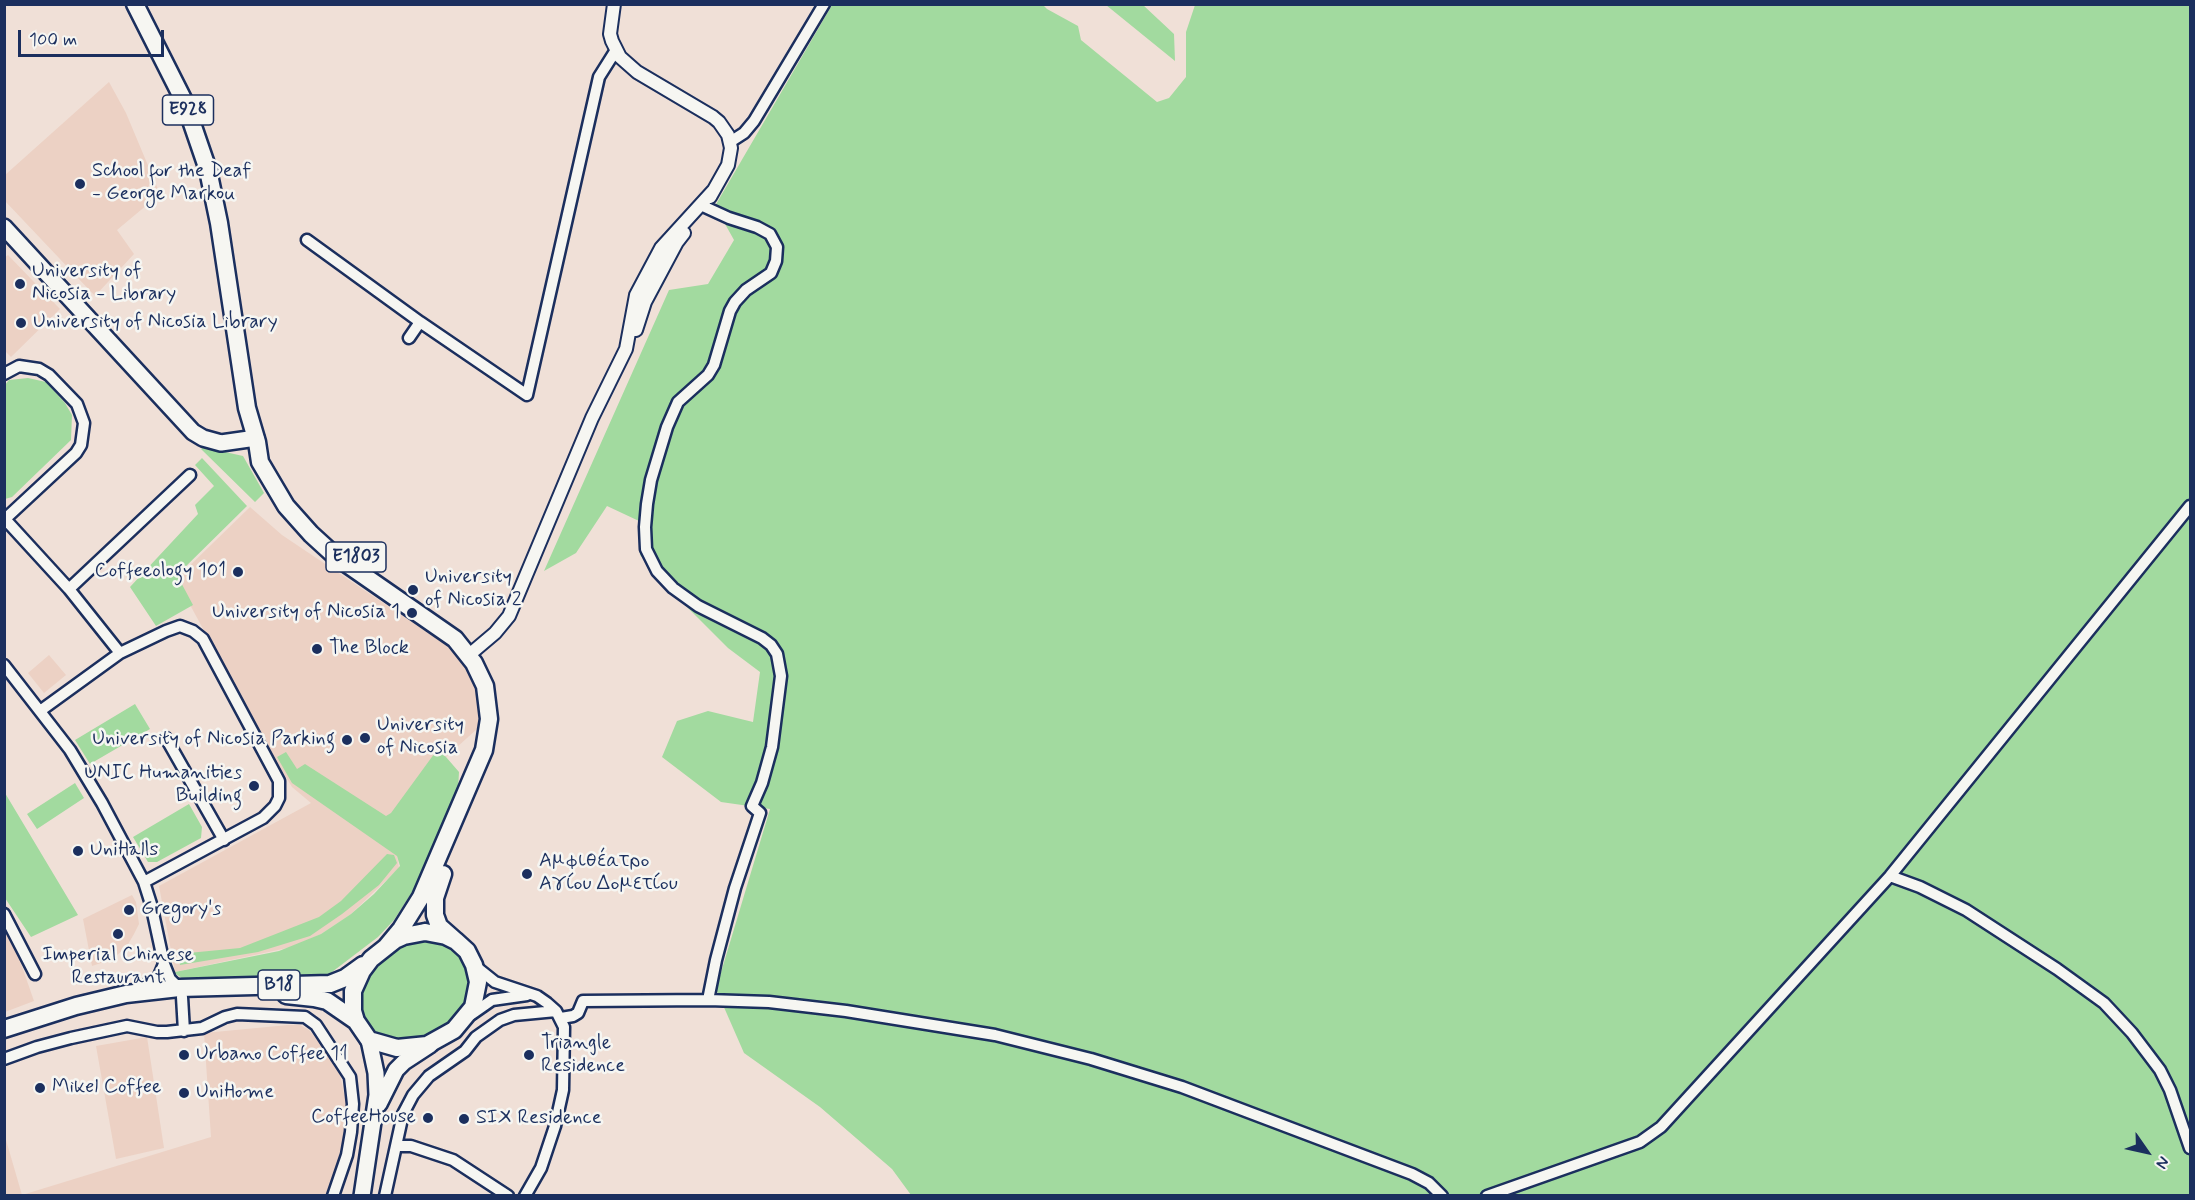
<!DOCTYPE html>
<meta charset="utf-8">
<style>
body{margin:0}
#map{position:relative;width:2195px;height:1200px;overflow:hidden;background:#f0e0d7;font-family:Mynerve,sans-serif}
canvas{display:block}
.frame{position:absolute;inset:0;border:6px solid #1b2f5e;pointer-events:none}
.north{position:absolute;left:2117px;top:1122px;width:60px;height:60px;-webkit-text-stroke:4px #f6f6f2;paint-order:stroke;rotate:124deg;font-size:16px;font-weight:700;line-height:24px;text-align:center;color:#1b2f5e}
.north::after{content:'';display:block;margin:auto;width:21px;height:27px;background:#1b2f5e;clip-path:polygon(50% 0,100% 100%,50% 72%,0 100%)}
.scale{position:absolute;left:18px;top:30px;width:146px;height:27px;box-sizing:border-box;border:3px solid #1b2f5e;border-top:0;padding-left:8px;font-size:18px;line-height:21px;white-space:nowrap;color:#1b2f5e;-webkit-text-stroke:4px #f6f6f2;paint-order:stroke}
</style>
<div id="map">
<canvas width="2195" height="1200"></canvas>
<div class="frame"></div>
<div class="north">N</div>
<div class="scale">100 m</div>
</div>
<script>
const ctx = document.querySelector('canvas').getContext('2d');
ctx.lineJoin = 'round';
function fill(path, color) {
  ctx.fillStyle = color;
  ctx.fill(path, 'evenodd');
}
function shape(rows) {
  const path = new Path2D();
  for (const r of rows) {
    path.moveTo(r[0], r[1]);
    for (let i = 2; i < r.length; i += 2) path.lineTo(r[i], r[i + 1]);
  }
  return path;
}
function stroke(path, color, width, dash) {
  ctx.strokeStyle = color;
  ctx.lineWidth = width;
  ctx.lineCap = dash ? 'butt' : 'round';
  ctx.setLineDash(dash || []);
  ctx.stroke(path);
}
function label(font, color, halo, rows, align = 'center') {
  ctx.font = font + ' Mynerve,sans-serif';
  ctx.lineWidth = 5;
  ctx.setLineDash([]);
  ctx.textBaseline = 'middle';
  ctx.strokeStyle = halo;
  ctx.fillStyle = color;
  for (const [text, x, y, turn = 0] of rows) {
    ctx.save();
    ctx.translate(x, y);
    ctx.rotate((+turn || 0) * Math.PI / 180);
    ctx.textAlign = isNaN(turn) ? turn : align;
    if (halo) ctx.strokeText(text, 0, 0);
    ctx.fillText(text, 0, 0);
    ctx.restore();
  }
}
fill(shape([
 [109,82,126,113,160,194,117,230,134,254,95,296,5,201,5,175],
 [8,255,60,309,11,357,4,350,4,258],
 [250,507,282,535,443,643,465,663,474,684,480,715,477,729,446,757,397,856,399,868,351,914,321,934,292,947,175,972,159,886,311,803,292,787,265,743,176,579],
 [49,655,66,675,44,693,28,673],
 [132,895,136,902,139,924,134,934,127,946,113,959,92,966,83,919],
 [5,932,18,955,34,1001,5,1012],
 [288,1025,300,1025,309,1030,319,1042,340,1075,348,1112,343,1142,328,1195,5,1195,4,1133,22,1195,211,1137,204,1033],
 [147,1037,164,1148,116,1159,96,1046]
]), '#ecd1c4');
fill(shape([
 [832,5,1043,5,1047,9,1078,26,1081,40,1157,102,1169,98,1186,77,1186,32,1195,5,2190,5,2190,1195,911,1195,892,1169,820,1107,744,1053,716,989,770,809,721,802,662,757,677,721,708,711,753,722,760,672,728,648,684,604,640,555,639,521,607,506,576,553,544,571,669,290,708,284,734,240,715,206],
 [1106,5,1143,5,1174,34,1175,61],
 [28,378,46,382,65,403,72,415,71,440,12,497,5,499,5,385,9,380],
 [203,447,243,456,264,493,255,502,201,449],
 [202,458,247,506,177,575,193,605,156,626,130,587,198,514,195,505,214,486,195,465],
 [135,704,150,729,90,764,75,740],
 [437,750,446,757,459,772,458,790,414,889,394,920,378,937,328,975,192,981,186,981,176,974,175,972,279,951,321,934,351,914,374,894,400,866,397,856,292,783,277,757,286,752,297,769,305,764,386,816,391,813],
 [75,783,84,798,37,829,27,814],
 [5,793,78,915,31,937,5,898],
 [189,804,202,827,201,838,157,862,148,862,133,837],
 [387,854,394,855,397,863,379,885,342,914,310,936,258,952,180,965,178,954,240,948,319,917,341,901],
 [411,940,434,940,451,947,460,956,467,967,469,977,469,991,465,1003,450,1021,434,1033,408,1044,375,1034,366,1024,361,1012,359,999,370,969,402,944]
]), '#a2da9f');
const minor = shape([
 [730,142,744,133,754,121,824,4],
 [705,207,729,218,757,227,770,234,777,247,776,261,771,273,746,290,735,302,730,311,714,365,708,375,678,402,667,427,651,480,647,504,645,527,646,549,657,571,673,588,698,606,762,638,771,645,777,654,781,676,772,747,762,783,752,806,760,813,735,888,716,960,708,1000],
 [307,240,420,322,527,395,599,77,616,50],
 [409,338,420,322],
 [4,374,19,366,39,369,49,375,77,404,84,423,81,445,76,453,5,519],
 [4,518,69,589,120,653],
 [69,589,190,475],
 [4,665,70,750,102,803,144,882,151,904,164,964,170,979,179,988],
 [40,711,120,653,166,631,180,626,193,631,203,639,279,781,279,798,275,806,263,818,144,882],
 [166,738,224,840],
 [1890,876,1920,887,1966,910,2057,969,2104,1003,2132,1033,2160,1070,2170,1090,2190,1148],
 [4,914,35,974],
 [475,966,495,982,537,996,547,1003,556,1011,564,1027,563,1090,555,1126,541,1168,525,1196],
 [139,987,156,981,159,976,164,964],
 [182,997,184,1031],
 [472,1014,492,1000,527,995],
 [561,1018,573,1016,578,1013,583,1001,708,1000,769,1002,846,1011,995,1035,1091,1059,1182,1087,1412,1174,1429,1183,1442,1196],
 [4,1059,37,1047,71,1038,127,1026,157,1032,167,1032,202,1028,225,1017,237,1014,305,1017,316,1025,350,1077,353,1104,351,1132,347,1155,333,1196],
 [396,1146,411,1146,453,1160,508,1196],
 [385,1196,403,1114,413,1095,429,1076,465,1051,476,1037,500,1020,514,1015,556,1011],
 [1487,1196,1640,1142,1661,1127,1890,876,2190,506]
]);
const tertiary = shape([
 [614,4,610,34,612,41,620,57,637,72,713,117,719,122,728,135,731,148,728,165,710,197],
 [636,330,645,302,677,242,684,233],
 [469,655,495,633,509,616,592,418,626,349,636,295,661,248,713,191]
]);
const secondary = shape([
 [4,227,193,432,203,438,221,443,256,438],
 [379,1104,396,1070,404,1062,430,1045],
 [362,1196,377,1095,376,1073,369,1040]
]);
const primary = shape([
 [135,4,185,103,208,170,219,223,247,408,257,442,260,462,286,506,311,534,334,555,455,639,474,663,485,686,489,719,484,750,421,897,401,929,386,947],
 [443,874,435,898,435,915,439,926,456,941],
 [425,932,446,936,456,941,467,951,474,965,478,982,473,1007,454,1030,427,1045,397,1048,369,1040,356,1021,353,1011,353,991,362,971,371,959,395,940,404,936,425,932],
 [286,995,314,998,327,1001,356,1021],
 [4,1029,76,1006,126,994,179,988,330,984,345,978,363,965]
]);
stroke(minor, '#1b2f5e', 15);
stroke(tertiary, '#1b2f5e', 16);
stroke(secondary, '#1b2f5e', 20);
stroke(primary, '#1b2f5e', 21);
stroke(minor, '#f6f6f2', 10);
stroke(tertiary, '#f6f6f2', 12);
stroke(secondary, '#f6f6f2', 15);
stroke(primary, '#f6f6f2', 16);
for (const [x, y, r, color] of [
 [80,184,6,"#1b2f5e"],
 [20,284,6,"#1b2f5e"],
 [21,323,6,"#1b2f5e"],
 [238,572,6,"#1b2f5e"],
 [413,590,6,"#1b2f5e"],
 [412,613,6,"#1b2f5e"],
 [317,649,6,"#1b2f5e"],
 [365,738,6,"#1b2f5e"],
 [347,740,6,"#1b2f5e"],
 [254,786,6,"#1b2f5e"],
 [78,851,6,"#1b2f5e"],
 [527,874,6,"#1b2f5e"],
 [129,910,6,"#1b2f5e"],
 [118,934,6,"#1b2f5e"],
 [184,1055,6,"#1b2f5e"],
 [529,1055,6,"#1b2f5e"],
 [40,1088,6,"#1b2f5e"],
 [184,1093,6,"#1b2f5e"],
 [428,1118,6,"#1b2f5e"],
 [464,1119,6,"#1b2f5e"]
]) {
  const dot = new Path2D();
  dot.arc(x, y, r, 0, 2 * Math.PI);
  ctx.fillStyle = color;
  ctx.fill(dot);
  stroke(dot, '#f6f6f2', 2);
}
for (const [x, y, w] of [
 [188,110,51],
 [356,557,60],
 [279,985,42]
]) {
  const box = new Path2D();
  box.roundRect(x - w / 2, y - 15, w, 30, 4.5);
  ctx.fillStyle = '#f6f6f2';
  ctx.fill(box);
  stroke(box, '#1b2f5e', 1.5);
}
label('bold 18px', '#1b2f5e', null, [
 ["E928",188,110],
 ["E1803",356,557],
 ["B18",279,985]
]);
label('20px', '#1b2f5e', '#f6f6f2', [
 ["School for the Deaf",92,172],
 ["- George Markou",92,195],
 ["University of",32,272],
 ["Nicosia - Library",32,295],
 ["University of Nicosia Library",33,323],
 ["Coffeeology 101",226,572,"right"],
 ["University",425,578],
 ["of Nicosia 2",425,601],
 ["University of Nicosia 1",400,613,"right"],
 ["The Block",329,649],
 ["University",377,726],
 ["of Nicosia",377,749],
 ["University of Nicosia Parking",335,740,"right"],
 ["UNIC Humanities",242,774,"right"],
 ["Building",242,797,"right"],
 ["UniHalls",90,851],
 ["Αμφιθέατρο",539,862],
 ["Αγίου Δομετίου",539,885],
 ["Gregory's",141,910],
 ["Imperial Chinese",118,956,"center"],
 ["Restaurant",118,979,"center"],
 ["Triangle",541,1044],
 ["Residence",541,1067],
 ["Urbano Coffee 11",196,1055],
 ["Mikel Coffee",52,1088],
 ["UniHome",196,1093],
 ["CoffeeHouse",416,1118,"right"],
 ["SIX Residence",476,1119]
], 'left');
</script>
